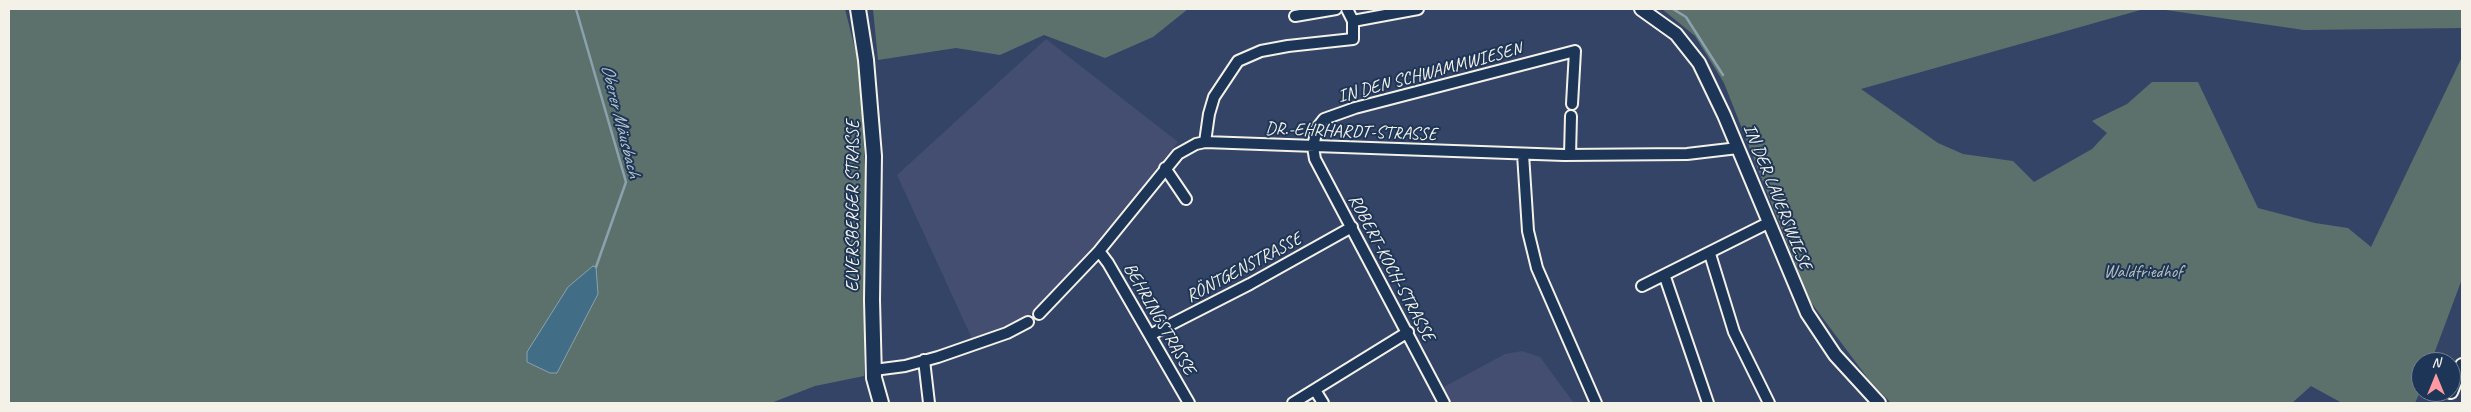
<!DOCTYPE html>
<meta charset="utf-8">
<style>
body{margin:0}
#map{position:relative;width:2471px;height:412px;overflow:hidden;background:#344466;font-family:Caveat,sans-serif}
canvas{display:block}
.frame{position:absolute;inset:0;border:10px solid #f4f1e8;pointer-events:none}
.north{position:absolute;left:2411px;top:352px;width:50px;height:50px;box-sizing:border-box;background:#1d3557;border:1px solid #738091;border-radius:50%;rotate:0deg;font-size:14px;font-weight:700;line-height:20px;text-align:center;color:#f4f1e8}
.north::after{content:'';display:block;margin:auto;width:18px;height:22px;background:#ff9aa2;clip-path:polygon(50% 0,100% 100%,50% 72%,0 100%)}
</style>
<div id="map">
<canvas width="2471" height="412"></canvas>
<div class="frame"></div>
<div class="north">N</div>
</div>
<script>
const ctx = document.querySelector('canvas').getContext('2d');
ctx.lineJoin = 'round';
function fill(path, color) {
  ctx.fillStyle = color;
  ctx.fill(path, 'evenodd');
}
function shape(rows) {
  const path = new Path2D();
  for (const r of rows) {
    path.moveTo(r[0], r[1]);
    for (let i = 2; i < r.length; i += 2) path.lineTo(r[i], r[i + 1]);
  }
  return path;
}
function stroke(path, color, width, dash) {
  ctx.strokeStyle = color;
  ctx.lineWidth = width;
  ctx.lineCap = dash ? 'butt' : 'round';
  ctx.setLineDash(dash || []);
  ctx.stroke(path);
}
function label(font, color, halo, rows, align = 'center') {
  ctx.font = font + ' Caveat,sans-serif';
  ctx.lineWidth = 4;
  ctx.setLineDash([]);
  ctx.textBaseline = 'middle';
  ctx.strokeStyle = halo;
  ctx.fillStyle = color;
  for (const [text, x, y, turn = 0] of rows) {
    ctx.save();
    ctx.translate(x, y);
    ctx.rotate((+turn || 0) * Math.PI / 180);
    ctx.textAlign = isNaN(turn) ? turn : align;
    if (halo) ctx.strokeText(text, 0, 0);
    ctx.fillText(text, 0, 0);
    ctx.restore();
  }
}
fill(shape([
 [1046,39,1178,142,1097,242,1027,318,974,343,897,175],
 [1522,351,1540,357,1574,403,1450,403,1442,388,1505,354]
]), '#444e70');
fill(shape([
 [9,9,845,9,859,65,863,131,867,204,864,376,815,386,771,403,9,403],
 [527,362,562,363,557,373],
 [873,9,1188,9,1153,37,1105,58,1044,35,1000,55,956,48,878,60],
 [1662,9,2144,9,1861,89,1938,143,1963,154,2013,161,2034,182,2092,149,2107,133,2092,121,2127,104,2152,82,2198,82,2258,208,2315,223,2348,228,2371,247,2462,57,2462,279,2431,362,2421,362,2421,390,2415,403,2342,403,2311,386,2292,403,1891,403,1869,380,1810,301,1724,83,1695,36],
 [2159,9,2462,9,2462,28,2304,30]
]), '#5d716c');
const water = shape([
 [593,266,596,267,598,294,557,373,550,373,527,362,527,352,568,287,593,266]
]);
fill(water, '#416d86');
stroke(water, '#89a2ad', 1);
stroke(shape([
 [576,9,626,182,596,267],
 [1673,9,1686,17,1723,75]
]), '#89a2ad', 2.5);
const minor = shape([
 [1295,16,1336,9],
 [1353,21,1418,9],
 [1205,142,1209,114,1214,97,1238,61,1261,51,1288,46,1353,39,1353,21,1347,9],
 [1523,154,1528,231,1537,268,1596,403],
 [1570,155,1571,116],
 [1165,168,1186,199],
 [1099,251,1108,263,1189,403],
 [1710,254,1734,332,1769,403],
 [1665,277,1708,403],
 [1642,286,1768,223],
 [1039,314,1099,251,1178,154,1196,144,1205,142,1564,155,1687,154,1738,148],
 [1150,335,1250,284,1352,227],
 [924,360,929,403],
 [874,370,905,366,938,357,1007,333,1028,322],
 [1315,390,1323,403],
 [1293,403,1408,332],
 [1444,403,1315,159,1313,147,1317,128,1324,119,1355,108,1575,51,1572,104]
]);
const tertiary = shape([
 [1641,9,1676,34,1699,63,1724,115,1807,313,1835,355,1879,403],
 [2451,392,2462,365]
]);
const secondary = shape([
 [858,9,866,60,874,156,872,300,874,378,881,403]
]);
stroke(minor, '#f4f1e8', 14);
stroke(tertiary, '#f4f1e8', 16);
stroke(secondary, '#f4f1e8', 18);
stroke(minor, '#1d3557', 10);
stroke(tertiary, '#1d3557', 12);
stroke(secondary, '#1d3557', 14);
label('18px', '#f4f1e8', '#1d3557', [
 ["IN DEN SCHWAMMWIESEN",1430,73,-15],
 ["DR.-EHRHARDT-STRASSE",1351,132,2],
 ["IN DER LAUERSWIESE",1777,197,68],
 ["ELVERSBERGER STRASSE",853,206,-90],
 ["RÖNTGENSTRASSE",1244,268,-28],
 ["ROBERT-KOCH-STRASSE",1391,268,62],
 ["BEHRINGSTRASSE",1159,319,60]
]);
label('18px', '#b8beb6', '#1d3557', [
 ["Waldfriedhof",2143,272]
]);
label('italic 19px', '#b5c3c6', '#1d3557', [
 ["Oberer Mäusbach",620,121,76]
]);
</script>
